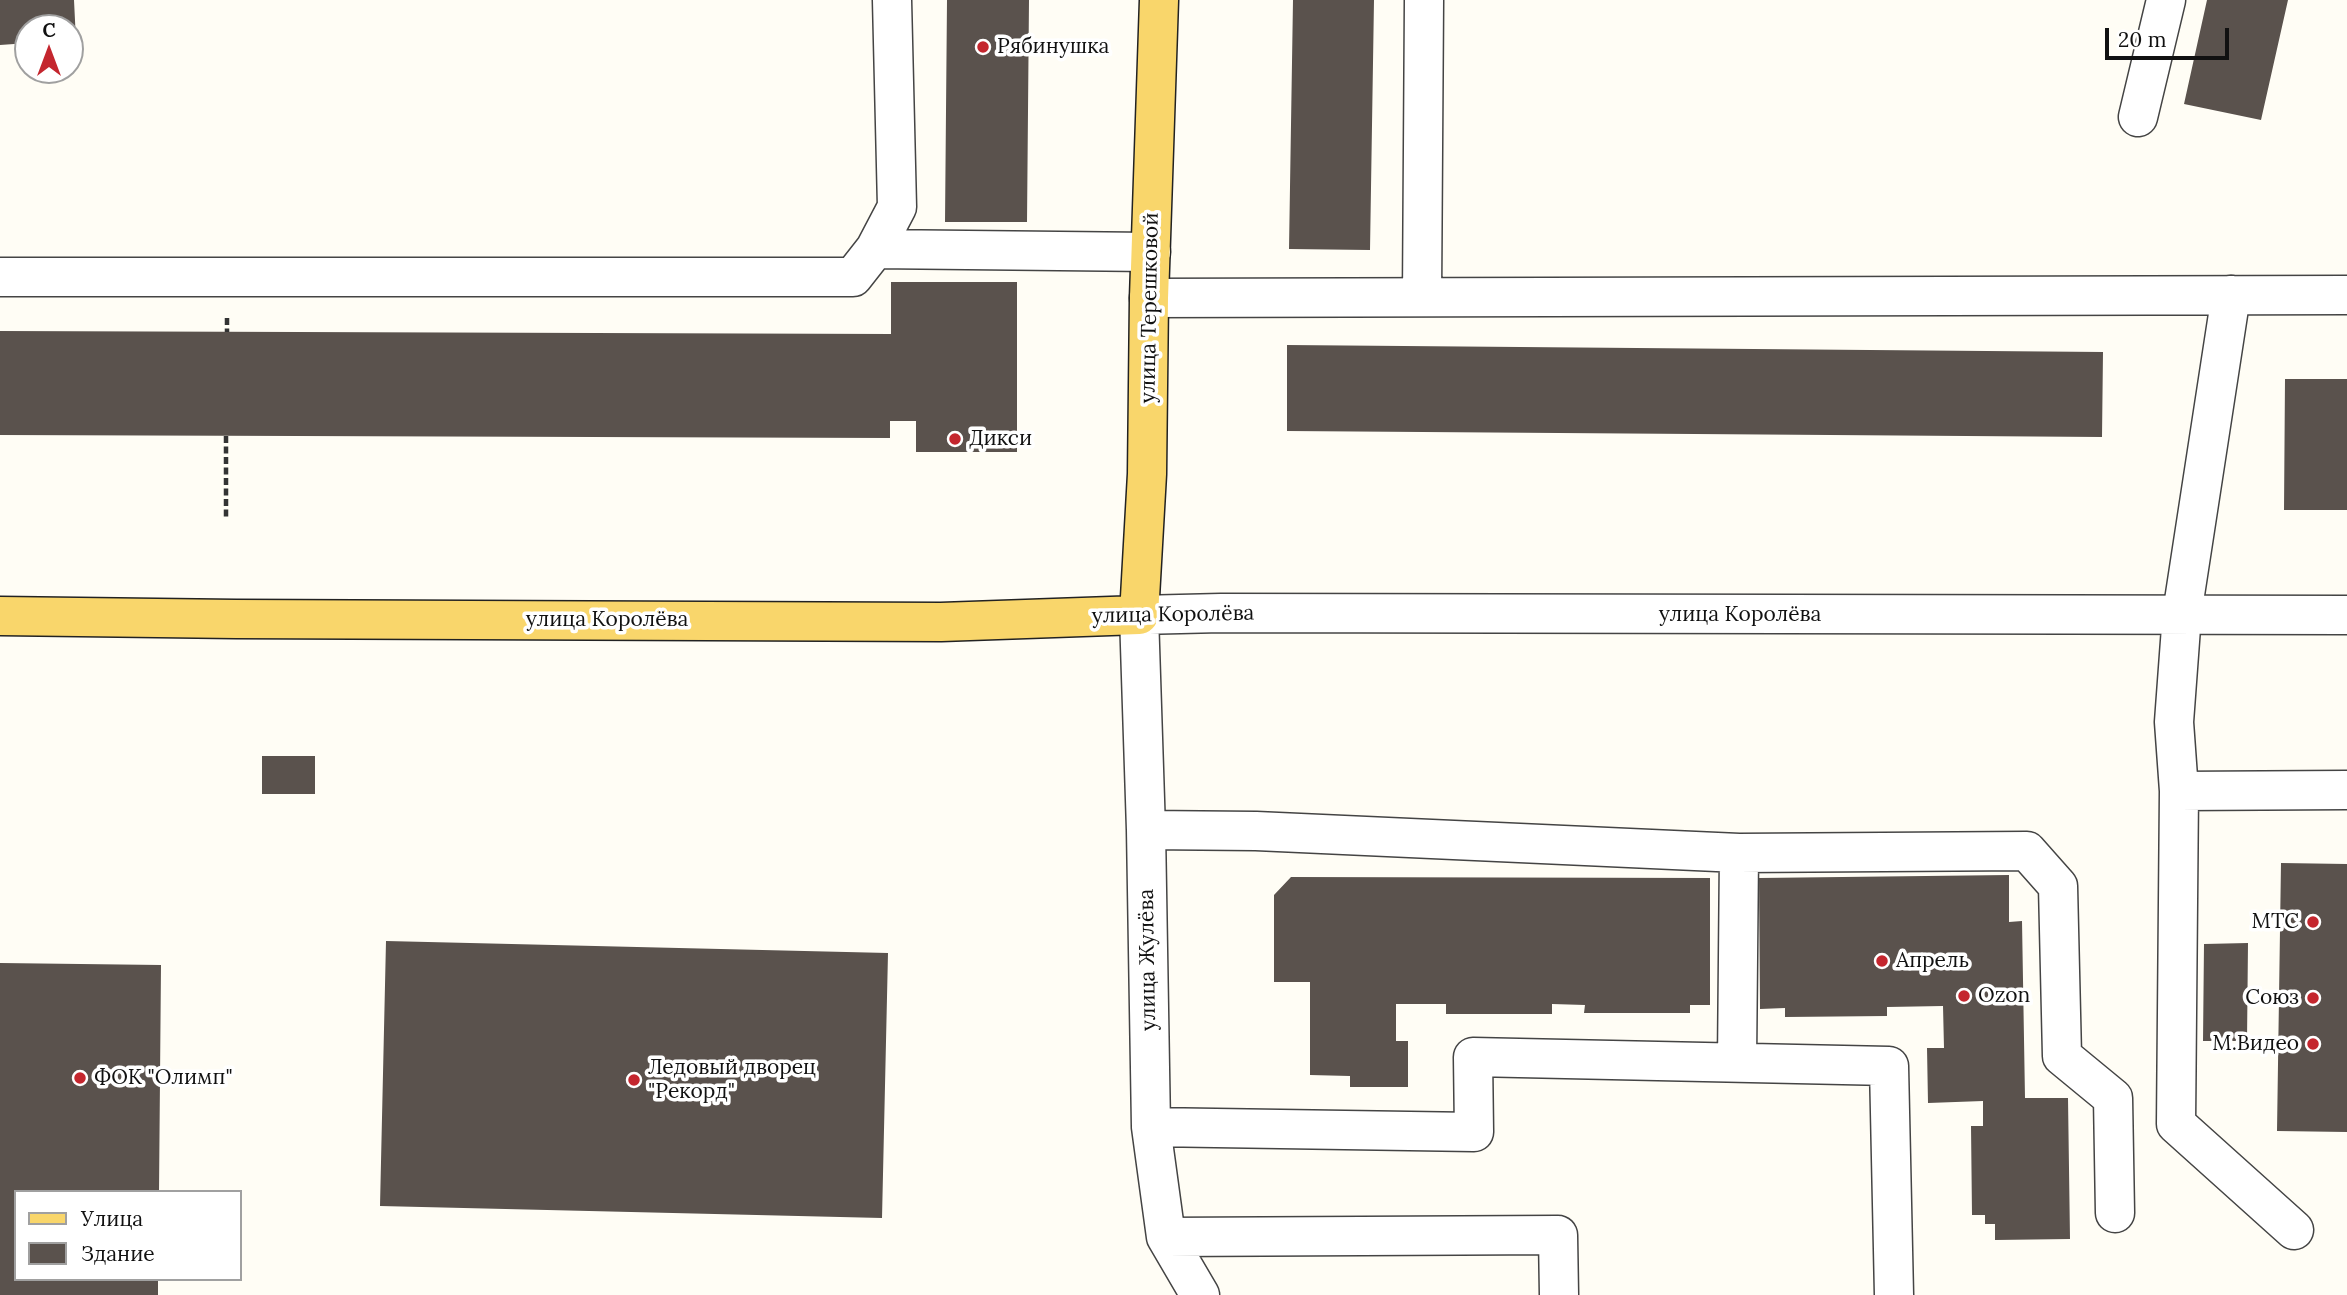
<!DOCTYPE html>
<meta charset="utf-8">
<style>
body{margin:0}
#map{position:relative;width:2347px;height:1295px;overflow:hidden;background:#fffdf5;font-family:Lora,serif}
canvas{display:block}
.legend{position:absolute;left:14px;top:1190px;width:228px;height:91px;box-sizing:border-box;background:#fff;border:2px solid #a0a0a0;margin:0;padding:9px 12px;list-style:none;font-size:21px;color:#111}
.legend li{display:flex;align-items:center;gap:14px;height:35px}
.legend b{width:35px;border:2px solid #a0a0a0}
.north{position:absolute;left:14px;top:14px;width:70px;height:70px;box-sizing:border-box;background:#fff;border:2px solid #a0a0a0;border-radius:50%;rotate:0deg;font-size:19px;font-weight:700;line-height:28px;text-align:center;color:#111}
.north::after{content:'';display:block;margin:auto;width:24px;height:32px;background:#c4262e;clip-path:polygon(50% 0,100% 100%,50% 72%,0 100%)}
.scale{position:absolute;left:2105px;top:28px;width:124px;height:32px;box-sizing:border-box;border:4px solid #111;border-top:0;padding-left:9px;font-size:21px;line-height:24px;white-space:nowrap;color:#111;-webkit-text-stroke:5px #fff;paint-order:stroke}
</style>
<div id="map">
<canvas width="2347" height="1295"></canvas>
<ul class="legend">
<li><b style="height:9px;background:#f9d66b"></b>Улица</li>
<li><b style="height:19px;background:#5a524d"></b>Здание</li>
</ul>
<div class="north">С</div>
<div class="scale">20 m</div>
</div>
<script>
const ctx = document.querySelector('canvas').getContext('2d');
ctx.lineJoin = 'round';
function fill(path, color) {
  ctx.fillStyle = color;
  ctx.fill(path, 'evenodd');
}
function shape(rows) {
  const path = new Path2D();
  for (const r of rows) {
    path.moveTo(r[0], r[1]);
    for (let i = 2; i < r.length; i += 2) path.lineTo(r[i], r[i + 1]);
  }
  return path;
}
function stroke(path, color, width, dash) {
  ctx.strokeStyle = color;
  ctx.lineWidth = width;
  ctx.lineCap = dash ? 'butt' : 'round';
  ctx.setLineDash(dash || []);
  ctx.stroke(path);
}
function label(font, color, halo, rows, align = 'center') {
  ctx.font = font + ' Lora,serif';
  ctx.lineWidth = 7;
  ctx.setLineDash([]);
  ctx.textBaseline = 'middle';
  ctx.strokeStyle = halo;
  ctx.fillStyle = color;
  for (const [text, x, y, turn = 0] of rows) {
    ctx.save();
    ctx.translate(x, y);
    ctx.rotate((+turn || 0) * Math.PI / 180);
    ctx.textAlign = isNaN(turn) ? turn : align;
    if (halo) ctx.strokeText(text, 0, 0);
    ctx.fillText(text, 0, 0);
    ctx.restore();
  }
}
fill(shape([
 [0,0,74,0,76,41,70,41,70,28,28,28,28,43,0,45],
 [947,0,1029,0,1027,222,945,222],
 [1293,0,1374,0,1370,250,1289,249],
 [2207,0,2288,0,2261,120,2184,104],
 [891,282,1017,282,1017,452,916,452,916,421,890,421,890,438,0,435,0,331,891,334],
 [1287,345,2103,352,2102,437,1287,431],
 [2285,379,2347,379,2347,510,2284,510],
 [262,756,315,756,315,794,262,794],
 [2281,863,2347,864,2347,1132,2277,1131],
 [2009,875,2009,922,2022,921,2025,1098,2068,1098,2070,1239,1995,1240,1995,1224,1985,1224,1985,1215,1972,1215,1971,1126,1983,1126,1983,1101,1928,1103,1927,1048,1944,1048,1943,1006,1887,1007,1887,1016,1785,1017,1785,1008,1760,1009,1759,878],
 [1291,877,1710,878,1710,1005,1690,1005,1690,1013,1584,1013,1585,1005,1552,1004,1552,1014,1446,1014,1446,1004,1396,1004,1396,1041,1408,1041,1408,1087,1350,1087,1350,1076,1310,1075,1310,982,1274,982,1274,895],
 [386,941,888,953,882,1218,380,1206],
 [2248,943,2247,1041,2203,1041,2204,944],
 [0,963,161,965,159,1192,16,1192,16,1279,158,1279,158,1295,0,1295]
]), '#5a524d');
const minor = shape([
 [2138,117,2166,0],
 [875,249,897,207,892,0],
 [0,277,853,277,875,249,1151,252],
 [2231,295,2182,614,2174,722,2179,791,2347,790],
 [1422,297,1424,0],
 [1149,298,2347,295],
 [2179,791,2176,1124,2294,1230],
 [1146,830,1256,831,1739,853],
 [1737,1062,1739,853,2027,851,2058,886,2062,1056,2113,1098,2115,1213],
 [1151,1127,1474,1132,1473,1057,1889,1066,1894,1295],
 [1166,1237,1558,1235,1559,1295],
 [1200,1295,1166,1237,1151,1127,1146,830,1139,615,1221,613,2347,615]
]);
const major = shape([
 [0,616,236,619,941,622,1139,615,1147,474,1149,298,1159,0]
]);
stroke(minor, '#444', 41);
stroke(major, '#222', 41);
stroke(shape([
 [227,318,227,332],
 [226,436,226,520]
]), '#333', 4.5, [7, 3.5]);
stroke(minor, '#fff', 38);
stroke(major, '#f9d66b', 38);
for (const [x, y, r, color] of [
 [983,47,7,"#c4262e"],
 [955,439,7,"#c4262e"],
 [2313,922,7,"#c4262e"],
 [1882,961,7,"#c4262e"],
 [1964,996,7,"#c4262e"],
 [2313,998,7,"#c4262e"],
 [2313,1044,7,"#c4262e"],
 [80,1078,7,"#c4262e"],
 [634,1080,7,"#c4262e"]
]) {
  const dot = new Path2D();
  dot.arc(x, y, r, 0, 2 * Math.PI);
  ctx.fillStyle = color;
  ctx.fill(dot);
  stroke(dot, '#fff', 2.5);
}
label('21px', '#111', '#fff', [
 ["Рябинушка",997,47],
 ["Дикси",969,439],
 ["МТС",2299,922,"right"],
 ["Апрель",1896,961],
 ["Ozon",1978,996],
 ["Союз",2299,998,"right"],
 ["М.Видео",2299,1044,"right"],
 ["Ледовый дворец",648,1068],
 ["\"Рекорд\"",648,1092],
 ["ФОК \"Олимп\"",94,1078]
], 'left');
label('21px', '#111', '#fff', [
 ["улица Терешковой",1150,308,-89],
 ["улица Королёва",1173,615,-1],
 ["улица Королёва",1740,615],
 ["улица Королёва",607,620],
 ["улица Жулёва",1148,960,-91]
]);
</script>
